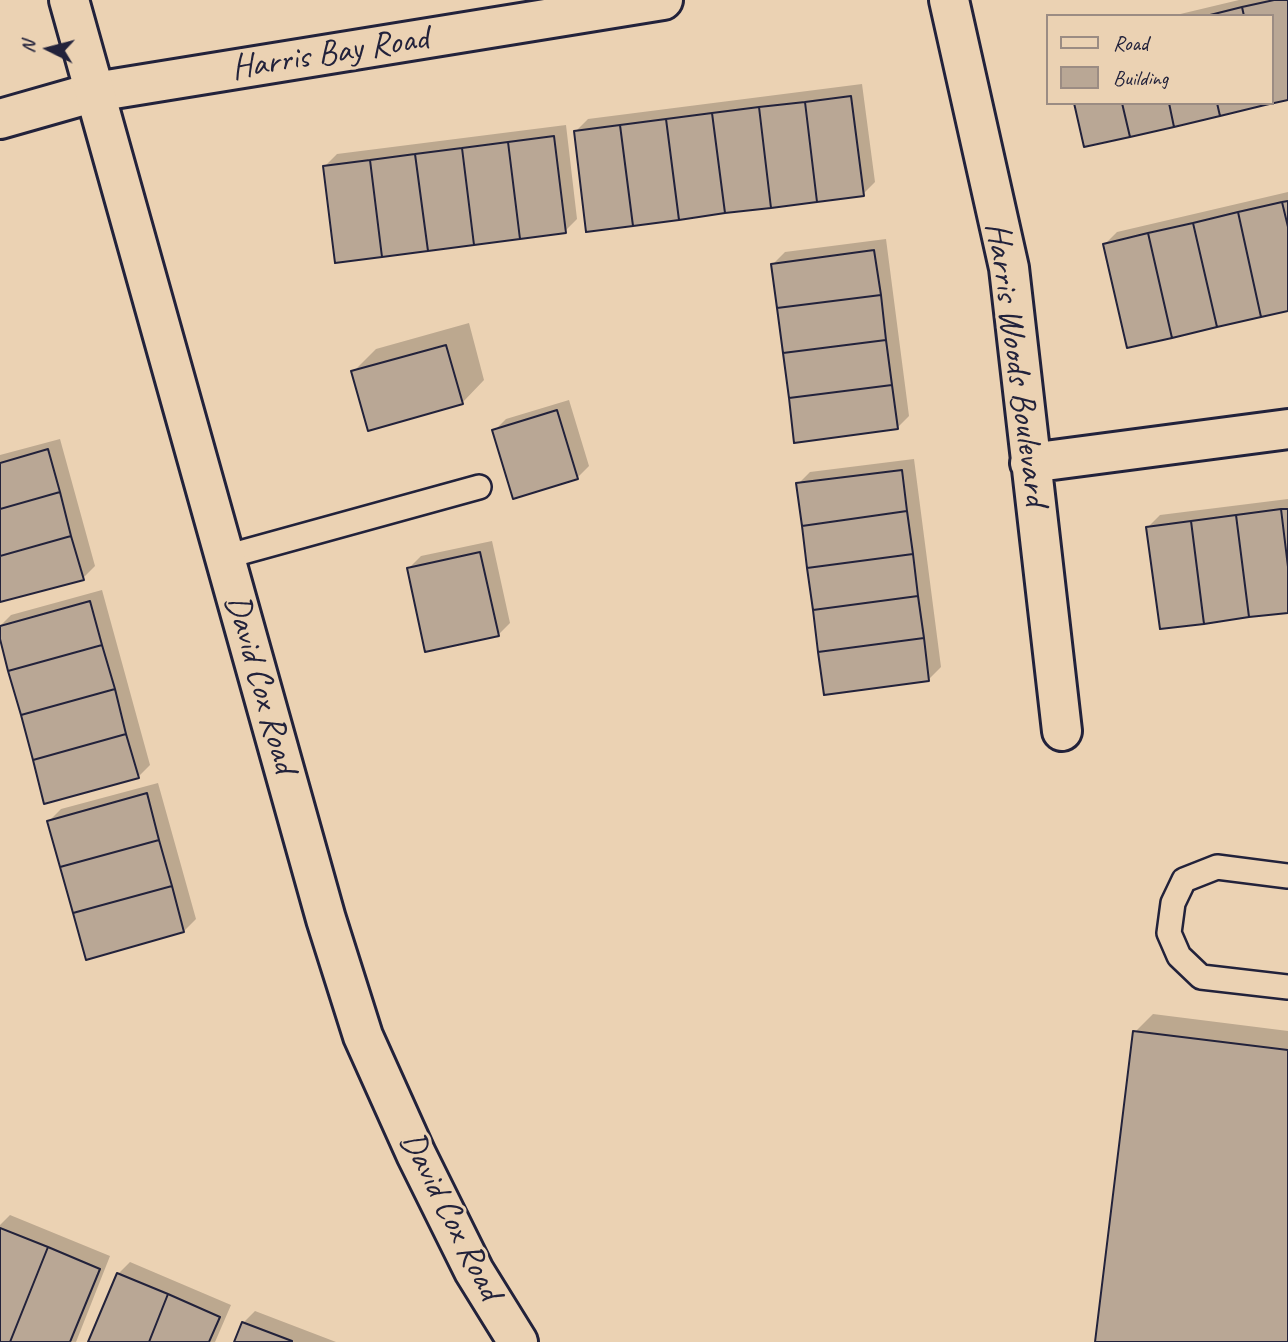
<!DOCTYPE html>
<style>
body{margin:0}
#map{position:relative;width:1288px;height:1342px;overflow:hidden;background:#ebd2b3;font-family:Caveat,sans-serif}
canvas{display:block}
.legend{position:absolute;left:1046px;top:14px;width:228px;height:91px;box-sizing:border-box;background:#ebd2b3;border:2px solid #9b8c83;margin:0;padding:9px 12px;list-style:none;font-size:21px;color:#22223b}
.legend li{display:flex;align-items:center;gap:14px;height:35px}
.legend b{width:35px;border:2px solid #9b8c83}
.north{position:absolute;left:14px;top:14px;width:70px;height:70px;-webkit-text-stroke:5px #ebd2b3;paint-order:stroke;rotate:276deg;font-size:19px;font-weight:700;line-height:28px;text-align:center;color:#22223b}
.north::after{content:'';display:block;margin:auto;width:24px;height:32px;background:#22223b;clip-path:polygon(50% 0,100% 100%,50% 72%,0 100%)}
</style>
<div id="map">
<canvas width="1288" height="1342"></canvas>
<ul class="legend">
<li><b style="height:9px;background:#ebd2b3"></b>Road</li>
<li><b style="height:19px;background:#b9a795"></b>Building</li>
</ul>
<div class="north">N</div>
</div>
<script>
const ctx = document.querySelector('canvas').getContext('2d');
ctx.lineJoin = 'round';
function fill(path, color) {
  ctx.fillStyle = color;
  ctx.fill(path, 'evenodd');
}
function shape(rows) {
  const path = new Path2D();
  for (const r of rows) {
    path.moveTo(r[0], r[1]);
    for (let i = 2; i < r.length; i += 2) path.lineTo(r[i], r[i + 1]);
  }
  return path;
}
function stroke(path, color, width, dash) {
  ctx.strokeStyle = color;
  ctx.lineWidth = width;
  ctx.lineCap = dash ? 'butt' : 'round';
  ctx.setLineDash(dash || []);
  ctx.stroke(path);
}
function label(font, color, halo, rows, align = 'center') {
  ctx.font = font + ' Caveat,sans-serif';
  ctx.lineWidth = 6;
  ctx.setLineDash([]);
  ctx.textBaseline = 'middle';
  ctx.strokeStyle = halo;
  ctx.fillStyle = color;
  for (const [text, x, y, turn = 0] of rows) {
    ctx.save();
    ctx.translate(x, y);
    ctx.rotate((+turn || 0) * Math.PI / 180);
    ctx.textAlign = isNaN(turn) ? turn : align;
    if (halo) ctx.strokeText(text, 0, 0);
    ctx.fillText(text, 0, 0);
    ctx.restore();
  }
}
fill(shape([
 [1239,0,1288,0,1288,98,1272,16,1172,16],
 [862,84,875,182,863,194,576,131,588,119],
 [566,125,577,219,565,231,325,166,337,154],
 [1288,192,1288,309,1105,244,1117,232],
 [886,239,909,416,897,428,773,264,785,252],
 [469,323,484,380,462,403,353,372,376,349],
 [569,400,589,466,577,478,494,431,506,419],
 [60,439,95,566,83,578,0,598,0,455],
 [914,459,941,667,929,679,798,484,810,472],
 [1288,499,1288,611,1148,527,1160,515],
 [492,541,510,623,498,635,409,568,421,556],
 [102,590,150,765,138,777,0,632,0,626,11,615],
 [158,783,196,919,184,931,49,821,61,809],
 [1153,1014,1288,1031,1288,1342,1096,1342,1135,1032],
 [10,1215,110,1256,76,1342,0,1340,0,1225],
 [130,1262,231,1305,215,1342,90,1342,118,1274],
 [255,1311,336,1342,236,1342,243,1323]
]), '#0003');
const building = shape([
 [1274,0,1288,0,1288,100,1265,105,1265,103,1272,103,1272,16,1244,16,1242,7,1274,0],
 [1242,7,1244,16,1206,16,1242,7],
 [851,96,864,196,817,202,805,102,851,96],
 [805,102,817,202,771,208,759,107,805,102],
 [1074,103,1122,103,1130,137,1084,147,1074,103],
 [1122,103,1169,103,1174,127,1130,137,1122,103],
 [1169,103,1217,103,1220,116,1174,127,1169,103],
 [1217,103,1265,103,1265,105,1220,116,1217,103],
 [759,107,771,208,725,213,712,113,759,107],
 [712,113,725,213,679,220,666,119,712,113],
 [666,119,679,220,633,226,620,125,666,119],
 [620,125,633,226,586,232,574,131,620,125],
 [554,136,566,233,520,239,508,142,554,136],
 [508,142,520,239,474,245,462,148,508,142],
 [462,148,474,245,428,251,415,154,462,148],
 [415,154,428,251,382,257,370,160,415,154],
 [370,160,382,257,335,263,323,166,370,160],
 [1288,201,1288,227,1282,202,1288,201],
 [1282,202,1288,227,1288,311,1261,317,1238,212,1282,202],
 [1238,212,1261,317,1217,327,1193,223,1238,212],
 [1193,223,1217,327,1172,338,1148,233,1193,223],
 [1148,233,1172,338,1127,348,1103,244,1148,233],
 [874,250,881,295,777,308,771,264,874,250],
 [881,295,886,340,783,353,777,308,881,295],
 [886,340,892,385,789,398,783,353,886,340],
 [446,345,463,404,368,431,351,371,446,345],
 [892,385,898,429,794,443,789,398,892,385],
 [557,410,578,479,513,499,492,430,557,410],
 [48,449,60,492,0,509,0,463,48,449],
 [902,470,907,511,802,526,796,483,902,470],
 [60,492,71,536,0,556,0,509,60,492],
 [1281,509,1288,567,1288,613,1249,617,1236,515,1281,509],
 [1281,509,1288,509,1288,567,1281,509],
 [907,511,913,554,807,568,802,526,907,511],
 [1236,515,1249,617,1204,624,1191,521,1236,515],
 [1191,521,1204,624,1160,629,1146,527,1191,521],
 [71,536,84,580,0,602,0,556,71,536],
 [480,552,499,636,425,652,407,568,480,552],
 [913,554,918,596,813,610,807,568,913,554],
 [918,596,924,638,818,652,813,610,918,596],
 [90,601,102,645,8,671,0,639,0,626,90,601],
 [924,638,929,681,824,695,818,652,924,638],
 [102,645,115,689,21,715,8,671,102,645],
 [115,689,126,734,33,760,21,715,115,689],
 [126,734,139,778,44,804,33,760,126,734],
 [147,793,159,840,60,867,47,821,147,793],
 [159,840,172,886,73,913,60,867,159,840],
 [172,886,184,932,86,960,73,913,172,886],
 [1133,1031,1288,1050,1288,1342,1095,1342,1133,1031],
 [0,1228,48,1247,10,1342,0,1342,0,1228],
 [48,1247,100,1269,70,1342,10,1342,48,1247],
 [117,1273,168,1294,149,1342,88,1342,117,1273],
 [168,1294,220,1317,209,1342,149,1342,168,1294],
 [242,1322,292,1341,292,1342,234,1342,242,1322]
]);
fill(building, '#b9a795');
stroke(building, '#22223b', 2);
const lane = shape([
 [225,557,479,487],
 [1288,876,1217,867,1184,880,1173,903,1169,933,1179,956,1201,977,1288,987]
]);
const street = shape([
 [949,0,1009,268,1062,731],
 [0,119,95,92,663,0],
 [1030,463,1288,429]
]);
const secondary = shape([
 [69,0,326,919,363,1036,416,1154,474,1271,518,1342]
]);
stroke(lane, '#22223b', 28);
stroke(street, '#22223b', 44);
stroke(secondary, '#22223b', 44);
stroke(lane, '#ebd2b3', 23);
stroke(street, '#ebd2b3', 38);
stroke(secondary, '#ebd2b3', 38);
label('35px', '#22223b', '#ebd2b3', [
 ["Harris Bay Road",330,54,-9],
 ["Harris Woods Boulevard",1016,364,82],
 ["David Cox Road",260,684,74],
 ["David Cox Road",450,1216,63]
]);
</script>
